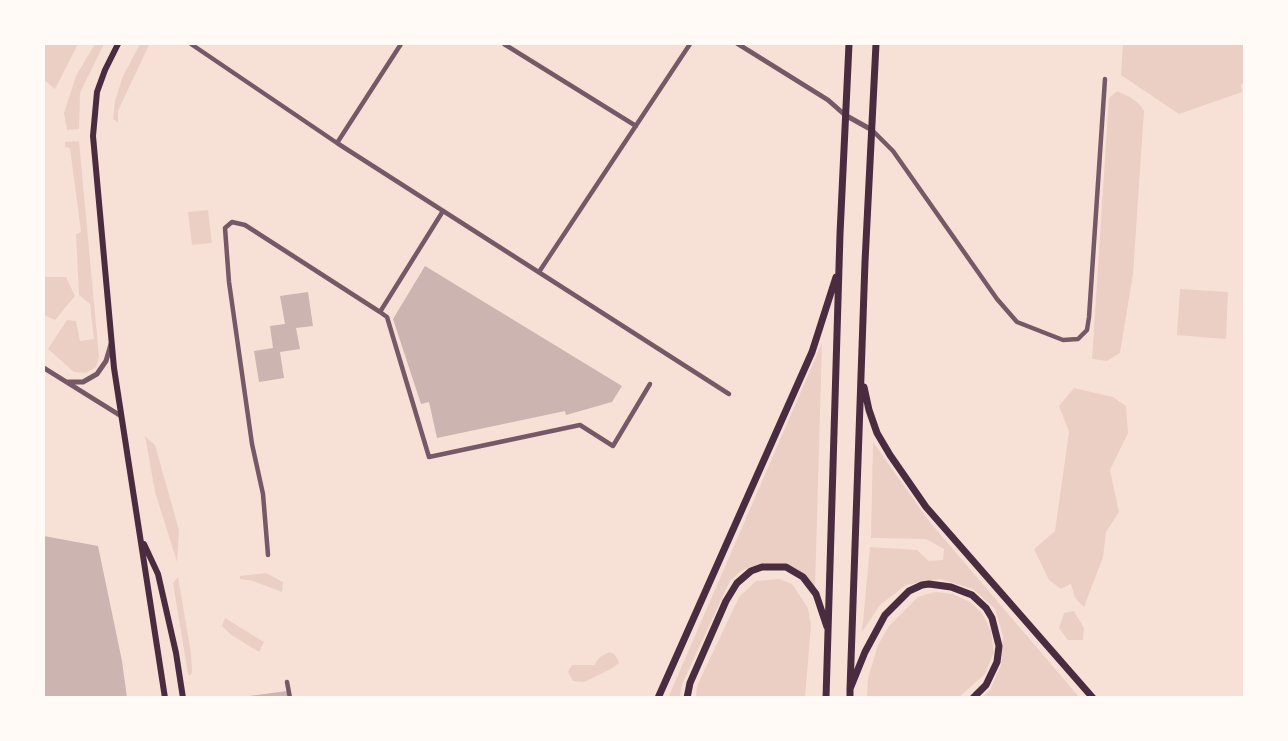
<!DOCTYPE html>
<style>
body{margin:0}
#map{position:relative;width:1288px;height:741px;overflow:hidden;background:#f7e1d7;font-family:Inter,sans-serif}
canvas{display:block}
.frame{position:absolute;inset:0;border:45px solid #fffaf5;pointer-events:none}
</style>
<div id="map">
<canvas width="1288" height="741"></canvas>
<div class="frame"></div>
</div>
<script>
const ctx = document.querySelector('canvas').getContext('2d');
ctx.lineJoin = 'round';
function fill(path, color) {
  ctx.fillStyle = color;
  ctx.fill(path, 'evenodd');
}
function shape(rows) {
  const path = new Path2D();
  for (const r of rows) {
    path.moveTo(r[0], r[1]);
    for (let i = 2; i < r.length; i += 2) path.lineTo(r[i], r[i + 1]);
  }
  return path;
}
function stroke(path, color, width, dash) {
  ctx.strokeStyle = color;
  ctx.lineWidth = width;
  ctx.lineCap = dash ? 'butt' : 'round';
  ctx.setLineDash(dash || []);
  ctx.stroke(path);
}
fill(shape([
 [44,44,78,44,55,89,44,80],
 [95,44,104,44,80,93,79,129,67,130,64,113,76,76],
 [140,44,149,45,118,111,118,123,113,119,115,101,123,76],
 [1123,44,1244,44,1244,81,1241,85,1242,92,1179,114,1121,75],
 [1117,91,1130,97,1140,105,1144,111,1133,274,1120,353,1107,361,1092,359,1109,98],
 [79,141,99,357,96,367,86,373,74,372,48,349,67,320,76,321,80,341,94,339,90,304,79,295,76,234,81,232,70,148,65,147,65,142],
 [208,210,212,243,192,245,188,212],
 [44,277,66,277,75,296,55,320,44,315],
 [1180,289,1228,292,1226,339,1177,335],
 [822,343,815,589,809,579,800,572,781,564,754,566,741,571,730,581,682,684,680,697,668,698],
 [1074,388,1113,397,1126,406,1128,433,1110,470,1119,512,1106,532,1103,557,1084,607,1075,598,1071,584,1061,589,1049,580,1034,549,1055,531,1069,432,1059,406],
 [145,436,155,445,179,530,177,562,155,492],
 [873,442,929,521,1079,697,982,697,990,690,1001,665,1003,636,995,609,973,589,940,579,906,585,880,605,862,632,870,547,917,550,929,561,943,560,944,549,926,539,871,538],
 [266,573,283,582,282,592,253,581,240,579,240,576],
 [178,577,191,653,192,673,190,676,188,674,173,583],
 [779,579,792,584,808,608,811,626,805,697,696,697,697,686,739,597,756,581],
 [935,592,953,594,970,602,982,613,991,631,994,652,985,674,959,697,867,697,868,678,878,645,889,626,918,597],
 [1074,611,1084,628,1083,640,1068,640,1059,628,1064,613],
 [225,618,264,642,259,652,230,634,222,626],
 [609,652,614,654,618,660,619,663,611,669,584,682,573,681,568,672,572,665,594,665,600,657]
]), '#ebcfc5');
fill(shape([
 [425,266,622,386,612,402,566,415,565,411,437,438,429,402,421,404,393,319],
 [308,292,313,326,296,328,300,349,280,352,284,378,259,382,254,351,273,348,270,326,285,324,280,296],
 [44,536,98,546,122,661,127,698,44,698],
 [287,691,288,698,249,698,249,696]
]), '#ccb4b1');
stroke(shape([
 [191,44,337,143,729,394],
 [504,44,636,126],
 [872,130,893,151,997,299,1017,322,1063,340,1078,339,1087,330,1089,317,1105,79],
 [337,143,401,44],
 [443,211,380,312,387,317,429,457,580,425,613,446,650,384],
 [539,272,690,44],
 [268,555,263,494,252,444,229,282,225,228,232,222,245,225,380,312],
 [287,682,290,698]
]), '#755966', 4.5);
stroke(shape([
 [738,44,828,100,845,115,872,130],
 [44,368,121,416],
 [68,382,83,382,97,374,106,361,111,344]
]), '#755966', 5);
stroke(shape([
 [118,44,105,70,97,92,93,136,114,368,165,698],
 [144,544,158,574,176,653,183,698]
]), '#4a2c40', 6);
stroke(shape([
 [864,387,869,410,877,433,890,455,926,507,1093,698],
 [850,689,865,262,876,44],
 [658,698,812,352,836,277],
 [687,698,690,683,726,601,737,583,751,571,762,567,786,567,803,577,816,594,827,627],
 [826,698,840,234,849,44],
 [850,698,850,689,865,652,885,615,909,591,922,585,929,584,951,587,972,595,986,608,992,618,999,646,997,662,986,685,973,698]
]), '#4a2c40', 7);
</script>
